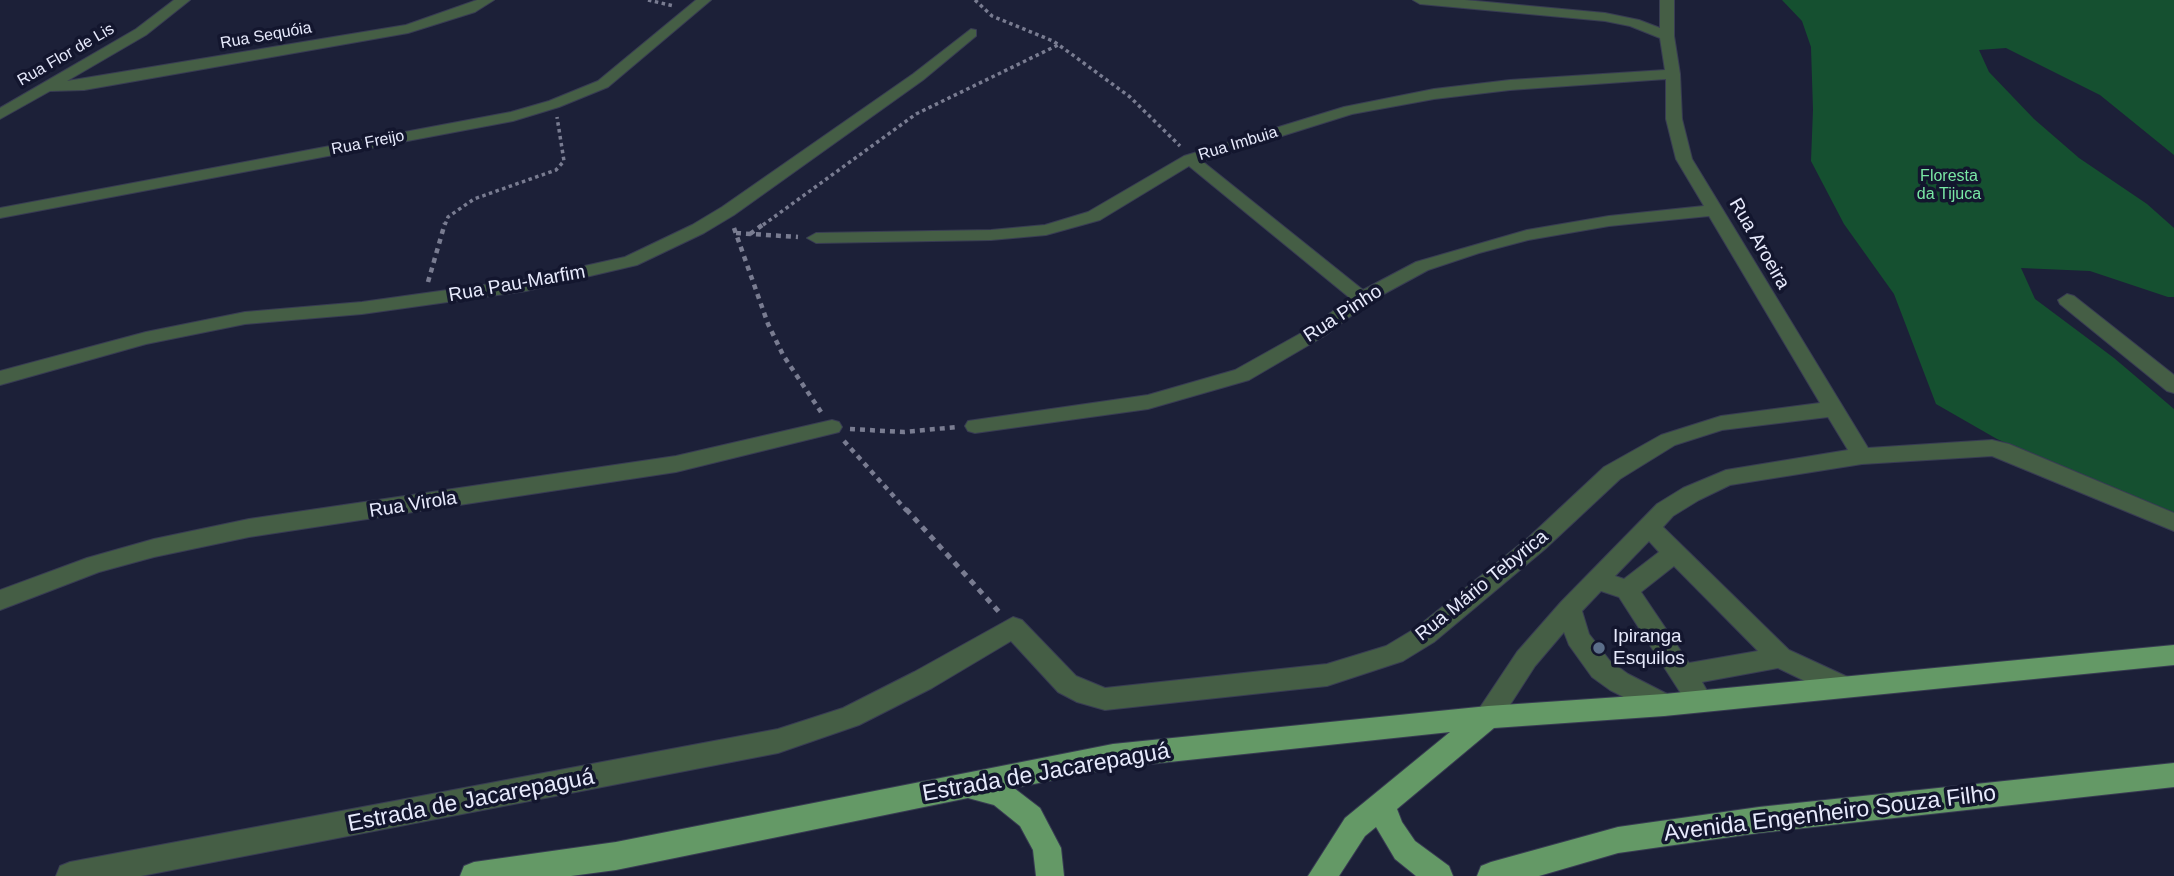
<!DOCTYPE html>
<meta charset="utf-8">
<style>
body{margin:0}
canvas{display:block;background:#1c2038}
</style>
<canvas width="2174" height="876"></canvas>
<script>
const ctx = document.querySelector('canvas').getContext('2d');
ctx.lineJoin = 'round';
function fill(path, color) {
  ctx.fillStyle = color;
  ctx.fill(path, 'evenodd');
}
function shape(rows) {
  const path = new Path2D();
  for (const r of rows) {
    path.moveTo(r[0], r[1]);
    for (let i = 2; i < r.length; i += 2) path.lineTo(r[i], r[i + 1]);
  }
  return path;
}
function stroke(path, color, width, dash) {
  ctx.strokeStyle = color;
  ctx.lineWidth = width;
  ctx.lineCap = dash ? 'butt' : 'round';
  ctx.setLineDash(dash || []);
  ctx.stroke(path);
}
function label(font, color, halo, rows, align = 'center') {
  ctx.font = font + ' Helvetica,sans-serif';
  ctx.lineWidth = 7;
  ctx.setLineDash([]);
  ctx.textBaseline = 'middle';
  ctx.strokeStyle = halo;
  ctx.fillStyle = color;
  for (const [text, x, y, turn = 0] of rows) {
    ctx.save();
    ctx.translate(x, y);
    ctx.rotate((+turn || 0) * Math.PI / 180);
    ctx.textAlign = isNaN(turn) ? turn : align;
    if (halo) ctx.strokeText(text, 0, 0);
    ctx.fillText(text, 0, 0);
    ctx.restore();
  }
}
fill(shape([
 [1782,0,2174,0,2174,155,2100,95,2006,48,1979,50,1989,72,2034,119,2079,158,2147,204,2174,228,2174,297,2168,297,2090,271,2021,268,2035,299,2114,358,2174,409,2174,515,1997,439,1936,404,1894,294,1844,224,1811,161,1813,110,1811,47,1802,21]
]), '#155030');
const minor = shape([
 [174,0,190,0,146,35,67,81,406,25,477,0,494,0,475,12,408,33,84,90,50,91,0,119,0,108,136,29,174,0],
 [696,0,711,0,608,87,559,107,513,121,0,218,0,208,511,112,549,101,598,81,696,0],
 [1413,0,1465,0,1605,13,1639,20,1660,28,1660,0,1674,0,1674,36,1680,74,1682,119,1692,159,1868,448,1992,440,2009,444,2174,513,2174,531,1992,456,1862,464,1730,485,1699,500,1673,516,1663,527,1789,650,1852,679,1856,687,1852,695,1843,698,1834,695,1778,668,1702,682,1713,701,1709,709,1700,712,1691,709,1619,597,1601,591,1582,611,1589,634,1610,661,1628,674,1673,697,1677,705,1673,713,1664,716,1655,713,1610,690,1592,677,1569,645,1564,632,1535,666,1497,725,1488,728,1479,725,1475,717,1479,709,1517,652,1561,602,1657,504,1683,488,1726,470,1848,450,1828,417,1722,430,1675,445,1620,479,1545,549,1434,642,1403,661,1327,686,1105,710,1077,702,1058,692,1011,641,932,688,859,725,778,753,141,876,56,876,60,866,70,862,778,729,843,708,914,672,1013,617,1022,620,1076,676,1105,688,1327,664,1386,646,1416,628,1529,537,1604,467,1661,435,1721,416,1820,403,1709,216,1609,226,1528,240,1479,253,1428,270,1369,302,1326,335,1249,380,1148,409,975,433,968,431,965,426,968,421,1148,395,1235,370,1312,327,1350,298,1189,166,1100,220,1046,235,991,240,816,243,807,238,816,233,991,230,1045,225,1088,212,1184,156,1344,107,1434,89,1510,80,1665,70,1660,38,1630,26,1605,21,1420,4,1413,0],
 [1666,79,1666,119,1676,159,1704,206,1609,216,1527,230,1416,262,1363,290,1202,161,1352,114,1434,99,1510,90,1666,79],
 [1649,541,1659,552,1624,579,1615,576,1649,541],
 [1674,566,1758,651,1689,663,1641,592,1674,566],
 [971,29,976,30,976,36,923,80,734,215,704,233,637,265,526,291,362,314,245,324,146,344,0,385,0,371,146,332,245,312,362,302,526,279,625,257,692,225,722,207,913,74,971,29],
 [2067,294,2074,296,2174,375,2174,393,2167,391,2060,304,2058,300,2067,294],
 [832,420,839,422,842,427,839,432,676,472,249,537,154,557,99,572,0,610,0,590,87,558,154,539,249,519,676,456,832,420]
]);
const major = shape([
 [2174,645,2174,665,1664,716,1494,728,1397,809,1402,822,1415,841,1449,866,1453,876,1416,876,1395,859,1376,827,1365,836,1339,876,1308,876,1345,818,1450,732,1113,768,1014,788,1040,808,1061,848,1064,876,1036,876,1033,850,1020,826,994,805,968,798,616,870,571,876,460,876,464,866,474,862,616,842,1113,744,1488,706,1664,694,2174,645],
 [2174,763,2174,787,1759,833,1618,853,1539,876,1477,876,1481,866,1491,862,1618,827,1759,807,2174,763]
]);
stroke(minor, '#383c53', 2);
stroke(major, '#383c53', 2);
stroke(shape([
 [648,0,674,6],
 [975,0,992,16,1053,41,1070,53,1130,97,1180,146],
 [445,225,448,217,474,199,556,170,564,161,557,117],
 [763,225,916,114,1058,45]
]), '#797c91', 3.5, [3.5, 3.5]);
stroke(shape([
 [734,228,768,324,783,355,821,412],
 [736,233,798,237],
 [750,234,765,223],
 [428,282,445,223],
 [850,429,904,432,957,427],
 [844,441,907,511]
]), '#797c91', 4.5, [5, 5]);
stroke(shape([
 [906,509,1000,613]
]), '#797c91', 5, [6, 6]);
fill(minor, '#455e45');
fill(major, '#649966');
for (const [x, y, r, color] of [
 [1599,648,7,"#5c6f8a"]
]) {
  const dot = new Path2D();
  dot.arc(x, y, r, 0, 2 * Math.PI);
  ctx.fillStyle = color;
  ctx.fill(dot);
  stroke(dot, '#13162e', 2.5);
}
label('16px', '#e7eafc', '#13162e', [
 ["Rua Sequóia",266,36,-10],
 ["Rua Flor de Lis",66,55,-30],
 ["Rua Freijo",368,143,-11],
 ["Rua Imbuia",1238,144,-17]
]);
label('16px', '#79e8a5', '#13162e', [
 ["Floresta",1949,177],
 ["da Tijuca",1949,195]
]);
label('19px', '#e7eafc', '#13162e', [
 ["Rua Aroeira",1759,244,60],
 ["Rua Pau-Marfim",517,284,-10],
 ["Rua Pinho",1343,314,-33],
 ["Rua Virola",413,505,-9],
 ["Rua Mário Tebyrica",1482,586,-39]
]);
label('19px', '#e7eafc', '#13162e', [
 ["Ipiranga",1613,637],
 ["Esquilos",1613,659]
], 'left');
label('23px', '#e7eafc', '#13162e', [
 ["Estrada de Jacarepaguá",1046,773,-10],
 ["Estrada de Jacarepaguá",471,801,-11],
 ["Avenida Engenheiro Souza Filho",1830,814,-7]
]);
</script>
